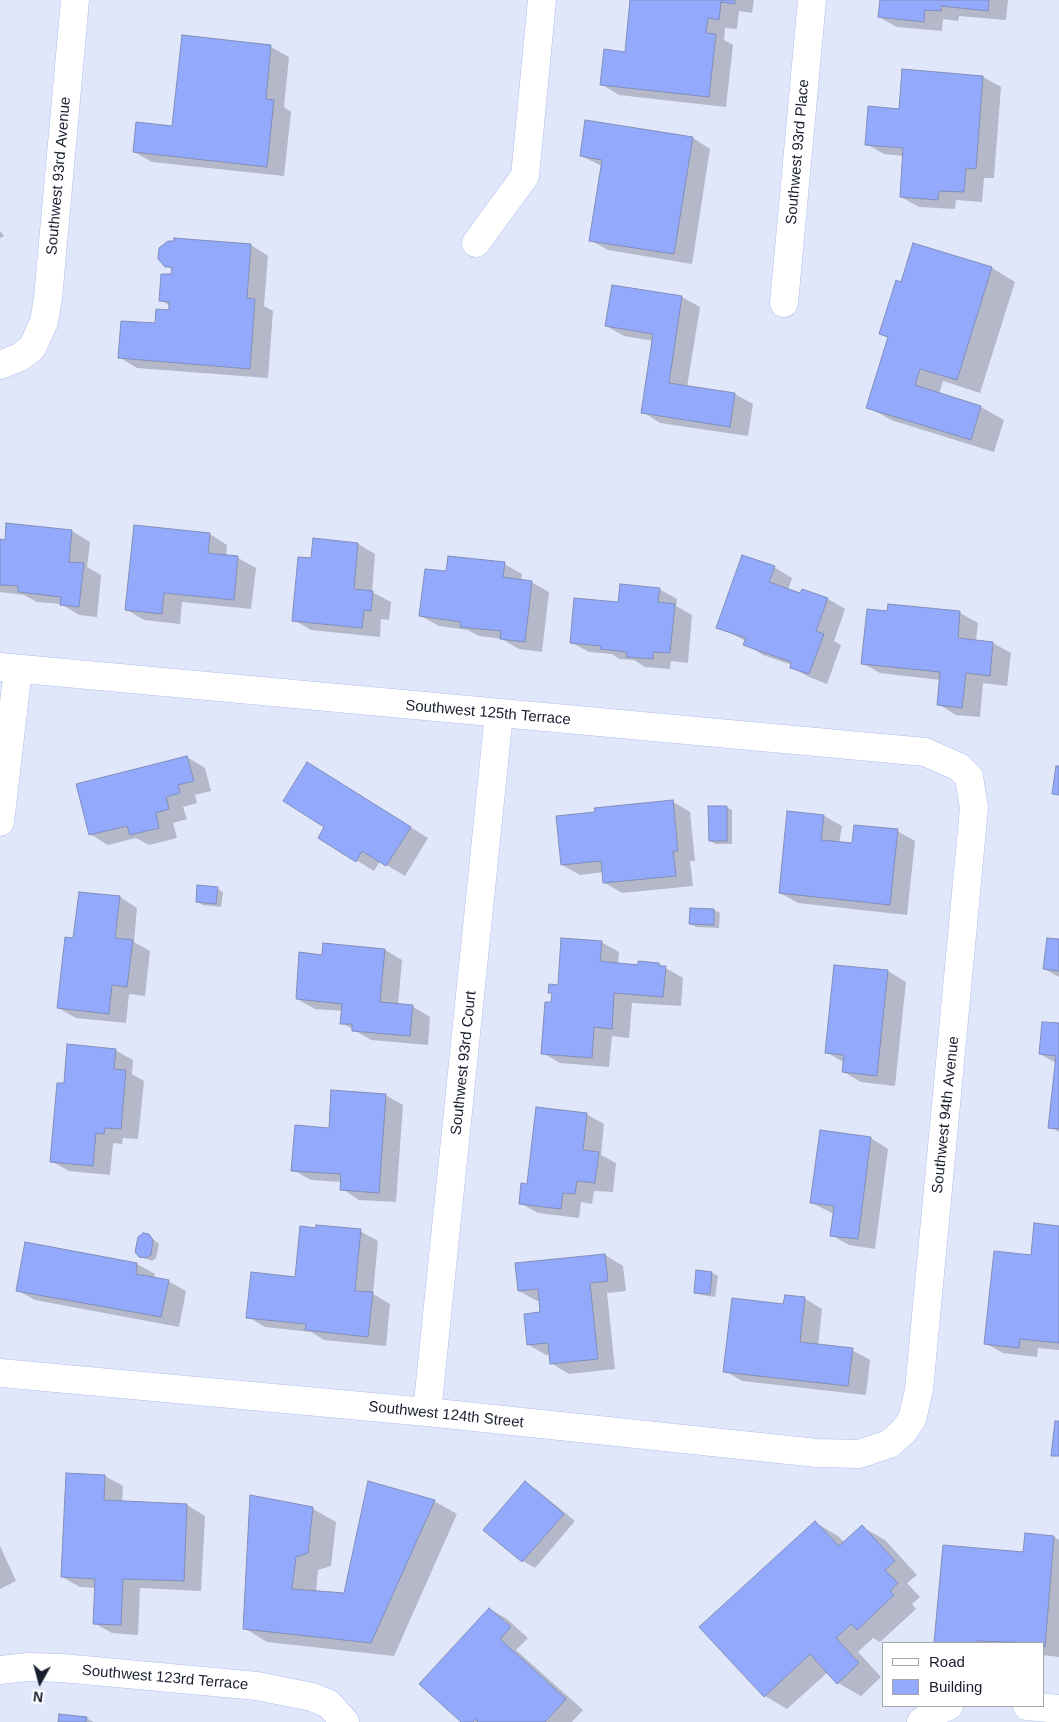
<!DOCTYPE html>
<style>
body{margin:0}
#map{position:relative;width:1059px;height:1722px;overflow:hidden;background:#e1e7fb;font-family:Helvetica,sans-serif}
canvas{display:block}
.legend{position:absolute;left:882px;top:1642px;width:162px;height:65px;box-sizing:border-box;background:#fff;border:1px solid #a3a5ac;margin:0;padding:6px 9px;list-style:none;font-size:15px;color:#191e2f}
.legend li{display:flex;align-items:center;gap:10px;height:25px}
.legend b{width:25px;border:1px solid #a3a5ac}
.north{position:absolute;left:15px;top:1657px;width:50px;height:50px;-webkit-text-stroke:4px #fff;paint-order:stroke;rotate:187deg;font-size:14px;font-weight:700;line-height:20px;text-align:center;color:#191e2f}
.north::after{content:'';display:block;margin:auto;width:18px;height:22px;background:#191e2f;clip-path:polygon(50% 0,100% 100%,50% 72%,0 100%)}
</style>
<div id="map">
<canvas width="1059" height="1722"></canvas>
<ul class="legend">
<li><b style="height:6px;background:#fff"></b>Road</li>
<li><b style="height:14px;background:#92a9fc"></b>Building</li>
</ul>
<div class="north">N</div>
</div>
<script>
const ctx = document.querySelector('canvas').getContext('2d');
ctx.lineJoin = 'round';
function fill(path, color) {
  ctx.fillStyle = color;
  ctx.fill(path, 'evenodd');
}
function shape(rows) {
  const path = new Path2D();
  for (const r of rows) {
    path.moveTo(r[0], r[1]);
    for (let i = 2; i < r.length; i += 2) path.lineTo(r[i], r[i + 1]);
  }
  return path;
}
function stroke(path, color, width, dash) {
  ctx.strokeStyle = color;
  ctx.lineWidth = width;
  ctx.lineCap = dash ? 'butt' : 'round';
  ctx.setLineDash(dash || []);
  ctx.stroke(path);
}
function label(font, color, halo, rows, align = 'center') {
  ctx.font = font + ' Helvetica,sans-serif';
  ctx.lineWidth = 4.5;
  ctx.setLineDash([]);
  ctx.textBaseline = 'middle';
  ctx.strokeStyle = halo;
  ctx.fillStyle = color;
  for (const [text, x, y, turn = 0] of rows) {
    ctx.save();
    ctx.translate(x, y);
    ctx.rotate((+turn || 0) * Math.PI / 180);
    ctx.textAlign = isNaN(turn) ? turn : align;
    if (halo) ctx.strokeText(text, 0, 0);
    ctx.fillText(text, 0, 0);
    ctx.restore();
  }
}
fill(shape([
 [632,0,754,0,752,13,739,11,737,29,725,28,724,40,733,45,726,107,619,95,601,84,626,53],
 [881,0,1008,0,1006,20,959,16,958,21,943,19,942,31,897,27,879,17],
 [183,37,271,47,289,57,284,107,291,112,284,176,152,162,134,152,173,127],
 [983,77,1001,87,994,178,984,178,982,202,956,200,955,209,919,207,901,197,904,156,884,154,866,144,900,110],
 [693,138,710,149,692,264,608,250,590,240,602,166,581,156],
 [0,231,4,236,0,238],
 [914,244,992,268,1015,282,980,393,943,381,939,394,981,407,1004,420,994,452,891,420,868,407,889,338,880,333,902,283],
 [251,245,268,256,264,306,273,311,268,378,137,368,119,357,170,311,170,306,161,300,172,276,173,270,166,266],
 [613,287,682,297,700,307,687,387,735,394,753,404,748,436,660,423,643,412,654,341,624,336,606,326],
 [72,531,90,542,87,567,101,575,97,617,79,615,61,604,37,602,24,595,0,592,0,541],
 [210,534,227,545,226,556,238,558,256,568,251,609,182,602,180,624,144,620,127,610],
 [358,544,375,554,372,592,391,602,389,620,381,619,380,637,311,630,294,620,312,559],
 [504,564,522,574,521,581,531,582,549,592,542,652,519,649,502,639,479,636,468,630,439,626,421,616],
 [774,567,792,578,788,590,828,599,845,609,834,641,841,645,827,684,809,677,791,667,792,665,763,655,745,644,746,641,718,627],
 [659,589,677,599,676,606,692,615,688,663,671,661,670,669,645,667,634,660,619,659,612,654,589,652,571,642,619,603],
 [889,605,960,613,978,623,976,641,993,643,1011,653,1007,686,983,683,980,717,956,715,938,704,940,680,880,673,862,663,888,613],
 [187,757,205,768,211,791,195,795,197,803,183,807,187,819,173,823,177,838,149,845,136,838,108,845,90,834],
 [325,774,428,838,405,876,380,861,374,871,356,860,326,827],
 [672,801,690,812,695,861,690,861,693,886,622,893,605,883,604,872,580,875,562,865],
 [726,807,732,810,732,844,716,844,710,841],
 [824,816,842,826,839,843,853,844,897,831,915,841,907,915,798,903,780,893],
 [218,889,223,892,221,907,203,905,197,902],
 [120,897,137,908,134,942,150,951,145,996,129,994,126,1023,76,1018,58,1008,74,939],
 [691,909,714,910,720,913,719,928,696,927,691,924],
 [1059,940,1059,977,1044,969],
 [601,942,619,952,618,964,659,964,683,978,681,1006,632,1003,629,1038,612,1036,609,1067,560,1063,543,1053,552,1004,553,994,550,992,559,986],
 [385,950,402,960,398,1005,412,1006,430,1017,428,1045,371,1040,342,1023,343,1011,315,1009,297,999,323,956],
 [835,966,888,971,906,982,895,1086,861,1082,844,1072,845,1063,826,1052],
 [1059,1025,1059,1132,1050,1127,1056,1063,1040,1054],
 [115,1050,133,1060,132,1074,144,1081,138,1139,123,1138,122,1144,113,1143,110,1175,69,1171,51,1161,65,1085],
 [385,1095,403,1105,396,1202,359,1200,342,1189,342,1182,311,1180,293,1170,330,1129],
 [586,1114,604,1124,601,1155,616,1163,613,1192,594,1191,592,1204,581,1202,579,1218,538,1213,520,1203],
 [871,1138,888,1149,875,1249,849,1245,831,1235,834,1214,812,1203],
 [1059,1227,1059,1350,1038,1348,1037,1357,1003,1353,985,1343,1032,1256],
 [360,1231,378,1241,373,1294,390,1304,386,1346,324,1340,311,1332,265,1327,248,1317],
 [149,1236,159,1244,156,1258,152,1261,140,1256],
 [26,1243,137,1264,155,1274,154,1278,168,1281,186,1291,179,1327,35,1300,17,1290],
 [605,1255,623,1266,626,1291,607,1293,615,1369,569,1374,551,1363,550,1354,546,1355,529,1345,541,1313,540,1300,537,1301,519,1291],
 [697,1271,712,1273,718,1276,715,1297,701,1295,695,1292],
 [804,1298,822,1309,818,1346,852,1350,870,1360,866,1395,742,1381,725,1371,785,1306],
 [105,1476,123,1486,122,1502,187,1505,205,1516,201,1591,140,1588,138,1635,112,1633,94,1623,96,1588,80,1587,62,1577],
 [525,1483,537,1490,575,1521,535,1568,523,1561,485,1530],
 [251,1496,313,1509,336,1522,331,1566,318,1570,316,1592,345,1594,434,1501,457,1514,394,1656,267,1642,244,1628],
 [816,1523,838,1536,845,1543,862,1527,885,1540,917,1575,907,1583,920,1597,912,1604,916,1609,880,1642,873,1638,858,1652,881,1677,861,1696,838,1683,828,1672,787,1709,765,1696],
 [1026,1535,1054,1537,1059,1540,1059,1657,1043,1655,1043,1643,935,1643,944,1547,1024,1554],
 [0,1546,16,1581,0,1589],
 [490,1609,507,1619,528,1638,516,1650,583,1710,572,1722,462,1722],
 [86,1718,94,1722,59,1722]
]), '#0003');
const building = shape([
 [630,0,735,0,735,4,721,2,719,20,708,18,706,33,716,34,709,97,600,85,604,49,625,52,630,0],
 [880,0,989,0,988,11,941,6,941,11,925,10,924,22,878,17,880,0],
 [182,35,271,45,266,99,274,100,267,167,133,152,136,122,172,126,182,35],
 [902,69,983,76,976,169,966,168,964,192,939,191,938,200,900,197,903,148,865,145,868,106,899,109,902,69],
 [585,120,693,137,674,254,589,241,602,160,580,156,585,120],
 [174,238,251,244,247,298,255,299,250,369,118,358,121,321,155,323,156,309,169,310,169,302,159,301,161,274,171,274,172,267,165,267,158,259,159,248,168,241,174,241,174,238],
 [913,243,992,267,957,380,920,369,915,385,981,406,971,440,866,408,888,337,879,334,896,280,901,282,913,243],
 [612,285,682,296,669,383,735,393,730,427,641,413,653,334,605,326,612,285],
 [6,523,72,530,69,562,84,563,79,607,60,605,61,597,18,592,18,586,0,585,0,539,5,540,6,523],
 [134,525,210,533,208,553,238,556,234,600,164,593,162,614,125,610,134,525],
 [313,538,358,543,354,589,373,591,371,611,364,610,362,628,292,621,298,557,311,558,313,538],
 [742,555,775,566,769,582,800,593,802,589,828,598,816,631,824,634,809,674,790,668,791,662,743,645,746,638,716,628,742,555],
 [448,556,505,562,503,577,532,581,525,642,500,639,501,631,460,627,461,622,419,616,425,569,446,571,448,556],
 [620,584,660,588,658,602,675,604,670,653,653,652,653,659,626,657,627,652,600,649,601,646,570,643,574,598,618,602,620,584],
 [888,604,960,611,958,638,993,642,990,676,966,673,962,708,937,705,940,672,861,664,867,609,887,611,888,604],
 [187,756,194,781,178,785,180,793,166,797,169,809,156,813,159,828,130,835,127,826,89,835,76,784,187,756],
 [307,762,411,827,386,866,362,851,356,862,318,838,324,827,283,801,307,762],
 [1056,766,1059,766,1059,795,1052,794,1056,766],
 [673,800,678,851,673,851,676,876,603,883,601,861,561,865,556,816,595,812,594,808,673,800],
 [708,806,727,806,727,841,709,841,708,806],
 [787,811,824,815,821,840,852,843,854,825,898,829,890,905,779,893,787,811],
 [197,885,218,887,216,904,196,902,197,885],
 [79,892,120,896,115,938,133,940,127,987,112,985,109,1014,57,1008,65,937,73,938,79,892],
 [690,908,714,909,714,925,689,924,690,908],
 [561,938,602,941,600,961,638,965,638,961,659,963,659,966,666,966,663,997,614,993,612,1029,594,1027,592,1058,541,1054,545,1002,551,1002,552,993,548,993,549,984,558,985,561,938],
 [1047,938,1059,939,1059,971,1043,969,1047,938],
 [323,943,385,949,380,1002,413,1005,410,1036,352,1031,352,1024,340,1024,342,1004,296,999,299,952,322,955,323,943],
 [834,965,888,970,877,1076,842,1072,844,1055,825,1053,834,965],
 [1042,1022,1059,1023,1059,1129,1048,1128,1056,1056,1039,1054,1042,1022],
 [67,1044,116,1049,114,1069,126,1070,121,1129,105,1128,104,1134,96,1133,93,1166,50,1162,57,1083,64,1083,67,1044],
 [331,1090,386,1094,379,1193,340,1190,341,1174,291,1171,295,1125,329,1128,331,1090],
 [536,1107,587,1113,583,1150,599,1152,595,1183,577,1181,575,1194,563,1193,561,1209,519,1204,521,1183,527,1184,536,1107],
 [820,1130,871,1137,858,1239,830,1236,834,1206,810,1203,820,1130],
 [1034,1223,1059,1226,1059,1343,1020,1339,1019,1348,984,1344,994,1251,1031,1255,1034,1223],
 [316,1225,361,1229,355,1291,373,1292,368,1337,305,1330,306,1324,246,1318,251,1272,295,1277,300,1226,316,1228,316,1225],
 [143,1233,149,1234,153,1240,151,1255,146,1258,139,1257,135,1252,138,1237,143,1233],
 [25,1242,137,1263,136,1274,169,1280,161,1317,16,1291,25,1242],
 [605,1254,608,1281,590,1283,598,1359,550,1364,548,1343,527,1345,524,1314,540,1312,538,1289,518,1291,515,1263,605,1254],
 [696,1270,712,1272,710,1294,694,1293,696,1270],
 [785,1295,805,1297,800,1342,853,1348,848,1386,723,1372,732,1298,783,1304,785,1295],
 [1055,1421,1059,1421,1059,1456,1051,1456,1055,1421],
 [66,1473,105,1475,104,1500,187,1504,184,1581,123,1579,121,1625,93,1624,95,1579,61,1577,66,1473],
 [368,1481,435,1500,371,1643,243,1629,250,1495,313,1507,308,1553,296,1557,292,1589,344,1593,368,1481],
 [525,1481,564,1514,522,1562,483,1530,525,1481],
 [815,1521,839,1546,862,1525,895,1561,885,1570,898,1583,890,1591,894,1595,857,1630,851,1624,836,1638,859,1663,837,1684,810,1654,764,1697,699,1627,815,1521],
 [1025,1533,1054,1536,1045,1647,1043,1643,976,1641,976,1643,934,1643,943,1545,1023,1552,1025,1533],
 [489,1608,511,1627,500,1639,566,1699,545,1722,478,1722,475,1719,473,1722,461,1722,419,1684,489,1608],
 [59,1714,87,1717,86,1722,58,1722,59,1714]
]);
fill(building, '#92a9fc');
stroke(building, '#818eba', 1);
const minor = shape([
 [476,243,525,176,542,0],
 [784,303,812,0],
 [0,365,20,357,32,348,44,322,48,298,75,0],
 [0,667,925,752,959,767,969,777,974,808,919,1390,912,1419,903,1432,889,1444,859,1454,817,1453,427,1412,0,1373],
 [0,822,18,669],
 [427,1412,499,714],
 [0,1670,28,1667,62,1668,257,1686,312,1697,329,1704,345,1722],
 [1027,1706,1059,1709],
 [921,1722,934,1712,949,1706]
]);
stroke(minor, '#afbeec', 29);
stroke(minor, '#fff', 28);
label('15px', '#191e2f', '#fff', [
 ["Southwest 93rd Place",798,152,-85],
 ["Southwest 93rd Avenue",59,176,-85],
 ["Southwest 125th Terrace",488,713,5],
 ["Southwest 93rd Court",464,1063,-84],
 ["Southwest 94th Avenue",946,1115,-84],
 ["Southwest 124th Street",446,1415,6],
 ["Southwest 123rd Terrace",165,1678,5]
]);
</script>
